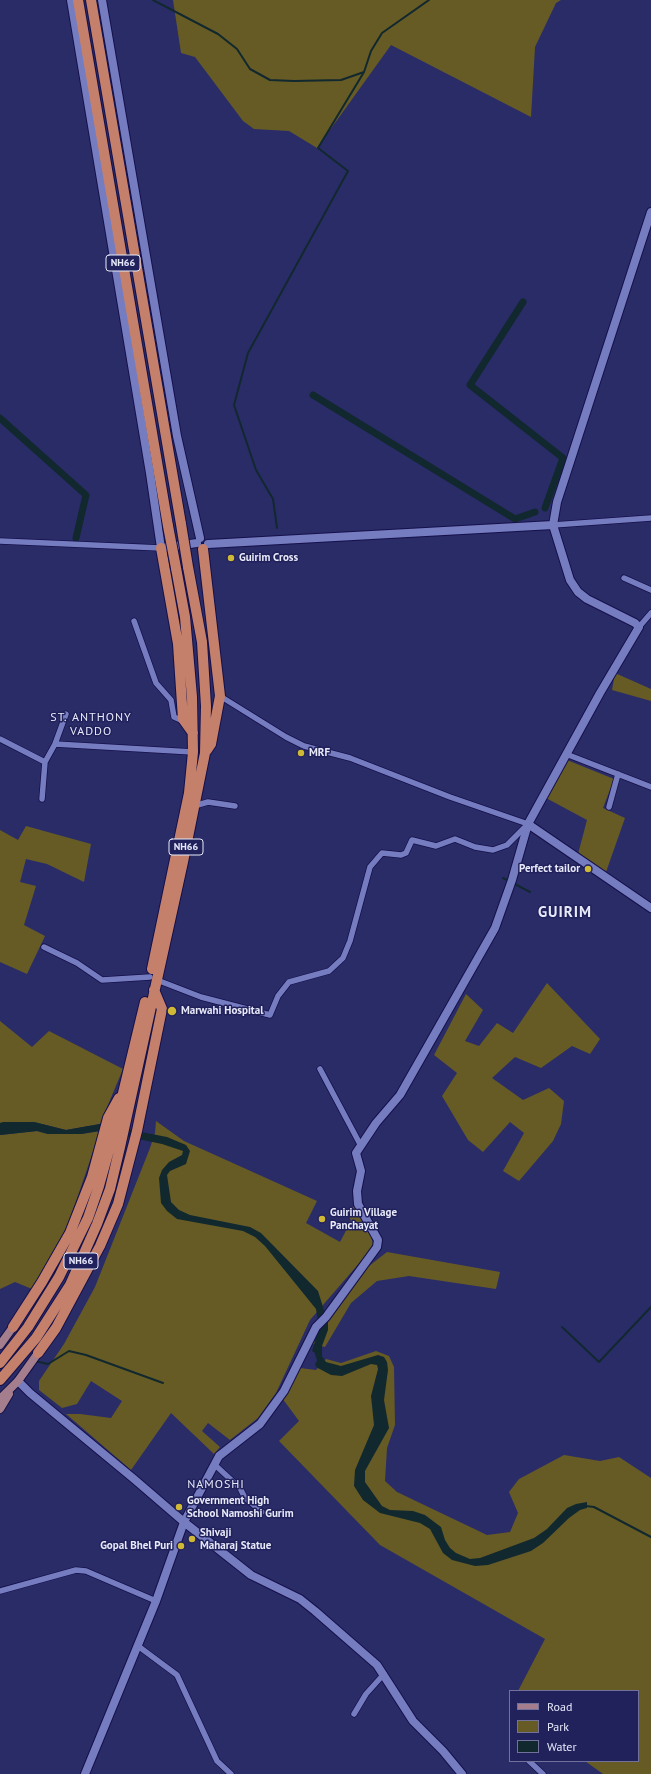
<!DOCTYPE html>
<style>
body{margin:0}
#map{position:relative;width:651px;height:1774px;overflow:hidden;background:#2a2c68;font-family:"PT Sans",sans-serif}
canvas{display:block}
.legend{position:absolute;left:509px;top:1690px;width:130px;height:72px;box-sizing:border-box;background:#21215c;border:1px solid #71719b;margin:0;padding:5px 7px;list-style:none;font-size:12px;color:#e8eafa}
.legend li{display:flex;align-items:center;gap:8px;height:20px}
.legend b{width:20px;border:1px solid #71719b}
</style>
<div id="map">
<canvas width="651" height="1774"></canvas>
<ul class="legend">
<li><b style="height:5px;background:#a47e8d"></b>Road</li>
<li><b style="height:11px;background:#665b24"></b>Park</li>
<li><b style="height:11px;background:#12282f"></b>Water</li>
</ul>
</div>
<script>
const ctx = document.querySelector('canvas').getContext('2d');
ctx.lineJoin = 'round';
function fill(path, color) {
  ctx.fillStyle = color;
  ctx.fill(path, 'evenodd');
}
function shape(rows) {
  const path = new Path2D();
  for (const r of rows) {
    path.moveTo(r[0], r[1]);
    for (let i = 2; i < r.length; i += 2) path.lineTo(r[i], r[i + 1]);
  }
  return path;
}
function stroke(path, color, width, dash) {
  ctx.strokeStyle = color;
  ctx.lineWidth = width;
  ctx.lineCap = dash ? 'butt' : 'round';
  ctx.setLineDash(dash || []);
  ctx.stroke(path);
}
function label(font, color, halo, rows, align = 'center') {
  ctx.font = font + ' "PT Sans",sans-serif';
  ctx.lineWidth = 3;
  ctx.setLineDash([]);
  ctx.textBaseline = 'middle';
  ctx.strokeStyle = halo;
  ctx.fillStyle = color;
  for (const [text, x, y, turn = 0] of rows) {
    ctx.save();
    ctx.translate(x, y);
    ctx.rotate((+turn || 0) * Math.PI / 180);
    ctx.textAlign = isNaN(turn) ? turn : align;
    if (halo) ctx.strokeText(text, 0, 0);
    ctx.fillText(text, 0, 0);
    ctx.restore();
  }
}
fill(shape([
 [173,0,561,0,556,3,535,47,531,117,391,45,317,148,289,131,254,129,243,121,195,57,181,53],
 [615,673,651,689,651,701,612,690],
 [567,760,614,779,603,808,625,818,606,872,578,854,587,820,546,798],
 [26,826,91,844,84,882,47,864,26,859,20,882,36,886,24,925,45,936,27,974,0,962,0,830,18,840],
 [547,983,600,1039,590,1054,572,1046,541,1068,515,1057,492,1078,523,1100,549,1088,564,1101,561,1124,553,1141,519,1181,503,1171,524,1133,510,1122,483,1152,468,1140,442,1096,457,1073,434,1055,466,994,483,1010,465,1041,479,1046,497,1023,513,1033],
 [0,1021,32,1047,49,1031,123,1069,100,1124,66,1130,34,1122,0,1123],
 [156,1121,184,1141,317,1201,306,1223,340,1242,351,1221,347,1210,355,1206,369,1228,373,1244,368,1253,310,1320,276,1393,258,1418,230,1440,208,1423,202,1431,220,1447,214,1454,171,1413,131,1470,66,1414,80,1414,111,1418,122,1401,91,1381,77,1404,62,1408,39,1390,39,1381,64,1344,95,1287,150,1148,155,1133],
 [37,1131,48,1134,81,1134,100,1131,68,1225,32,1289,15,1282,0,1289,0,1135],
 [387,1252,500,1272,496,1289,409,1276,377,1281,351,1303,325,1347,313,1344,365,1269],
 [376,1351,389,1356,394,1367,395,1425,387,1448,385,1481,397,1492,487,1535,510,1532,518,1513,509,1492,519,1479,564,1455,600,1461,619,1457,651,1478,651,1774,603,1774,585,1761,638,1761,638,1691,518,1691,545,1639,380,1545,279,1441,299,1421,282,1398,300,1368,316,1370,326,1359,341,1363]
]), '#665b24');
fill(shape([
 [3,1122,34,1122,66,1130,100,1124,167,1137,186,1145,190,1151,186,1164,170,1171,167,1175,171,1202,179,1210,190,1215,250,1227,261,1233,318,1291,328,1323,328,1330,322,1346,322,1356,326,1362,341,1366,378,1355,384,1357,387,1362,388,1370,384,1400,389,1428,365,1471,365,1482,382,1506,390,1510,413,1511,425,1515,441,1527,445,1540,450,1548,456,1553,470,1559,480,1558,534,1538,547,1529,567,1508,576,1504,587,1502,587,1508,580,1510,569,1518,543,1543,531,1551,488,1565,475,1566,452,1560,443,1553,430,1529,420,1523,380,1513,363,1500,354,1486,355,1470,374,1425,371,1396,378,1369,377,1365,371,1364,342,1376,331,1375,316,1367,315,1364,318,1359,317,1354,312,1351,319,1328,316,1309,265,1246,255,1237,243,1231,177,1219,167,1211,161,1203,159,1178,162,1170,169,1162,182,1155,183,1151,162,1144,100,1131,81,1134,48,1134,37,1131,0,1135,0,1123]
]), '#12282f');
stroke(shape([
 [153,0,218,34,237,49,250,69,270,80,294,81,341,80,364,72,371,51,382,33,429,0],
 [277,528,273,499,256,470,234,405,248,353,348,171,318,148,364,72],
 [503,878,509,881],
 [513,883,530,892],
 [76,1130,89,1127],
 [562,1327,599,1362,651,1307],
 [315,1351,318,1360],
 [35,1361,48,1364,69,1351,86,1355,163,1383],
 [586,1506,594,1507,651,1537]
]), '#12282f', 2);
stroke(shape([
 [523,302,470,385,563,458,545,508],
 [313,395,515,519,535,512],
 [0,418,86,495,76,538]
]), '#12282f', 7);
const street = shape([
 [553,525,651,518],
 [0,541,161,548],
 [624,578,651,590],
 [134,621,156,683,171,700,174,717,183,721],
 [639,627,651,613],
 [66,714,55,744,193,752],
 [0,739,45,762],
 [566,754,651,787],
 [42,799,45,762,55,744],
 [194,806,208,802,235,806],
 [609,807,618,774],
 [44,947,77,963,102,980,150,977],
 [157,980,201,997,270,1015,278,996,289,982,329,971,343,958,350,941,370,867,382,853,401,855,406,853,412,840,436,846,455,839,475,847,493,850,507,845,528,824,450,797,350,758,304,746,286,737,220,696],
 [320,1069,361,1146],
 [215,1465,240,1488,245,1498,262,1512],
 [0,1591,76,1570,86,1571,156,1601],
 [138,1646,177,1675,217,1761,231,1774],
 [354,1714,366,1694,384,1674],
 [529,1761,543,1774]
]);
const secondary = shape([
 [71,0,150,473,161,548,197,543],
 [102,0,177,436,200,538],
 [208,544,553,525],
 [528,824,651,908],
 [18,1381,30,1393,134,1479,184,1522,251,1575,300,1599,315,1611,377,1665,413,1721,443,1751,462,1774],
 [85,1774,156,1601,184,1522,219,1456,260,1424,284,1391,316,1327,326,1317,377,1247,378,1240,358,1204,357,1191,361,1171,356,1153,376,1123,400,1095,495,928,512,880,528,824,600,693,639,627,635,623,587,599,578,592,570,580,553,525,557,502,651,212]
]);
const primary = shape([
 [0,1345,13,1327],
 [0,1399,18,1381,38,1353],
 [0,1409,9,1394]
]);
const highway = shape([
 [78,0,168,526],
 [91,0,181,524],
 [161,548,178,644,183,719,193,733],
 [203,549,220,696,211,744,207,750],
 [152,969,189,793,193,752,192,697,185,617,176,568],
 [13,1327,42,1282,70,1233,92,1177,108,1118,119,1098],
 [38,1353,56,1328,100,1246,118,1204,137,1131,162,1009,154,990],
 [0,1363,28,1327,59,1277,88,1218,99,1186,111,1143,145,1002],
 [0,1380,36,1338,70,1285,97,1224,110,1189,120,1147,183,862,205,753,206,706,202,642,188,567]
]);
stroke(street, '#15104a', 7);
stroke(secondary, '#15104a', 10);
stroke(primary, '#15104a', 10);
stroke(highway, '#15104a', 12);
stroke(street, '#757cc0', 5.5);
stroke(secondary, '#757cc0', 8);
stroke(primary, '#a47e8d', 8);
stroke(highway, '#c4806b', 10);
const highwayBridge = shape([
 [181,524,188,567],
 [168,526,176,568]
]);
stroke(highwayBridge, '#15104a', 12, []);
stroke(highwayBridge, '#c4806b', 10);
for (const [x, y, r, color] of [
 [231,558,4,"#d0b837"],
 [301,753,4,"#d0b837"],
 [588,869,4,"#d0b837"],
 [172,1011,5,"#d0b837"],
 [322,1219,4,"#d0b837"],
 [179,1507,4,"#d0b837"],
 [192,1539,4,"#d0b837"],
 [181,1546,4,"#d0b837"]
]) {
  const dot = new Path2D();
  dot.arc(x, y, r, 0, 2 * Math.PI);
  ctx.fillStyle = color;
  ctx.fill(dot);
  stroke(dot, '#21215c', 1.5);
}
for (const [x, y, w] of [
 [123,263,34],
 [186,847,34],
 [81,1261,34]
]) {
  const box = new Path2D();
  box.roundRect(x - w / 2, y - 8, w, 16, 3);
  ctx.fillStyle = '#21215c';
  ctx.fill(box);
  stroke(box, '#e8eafa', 1);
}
label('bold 10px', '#e8eafa', null, [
 ["NH66",123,263],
 ["NH66",186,847],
 ["NH66",81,1261]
]);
label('bold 11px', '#e8eafa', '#21215c', [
 ["Guirim Cross",239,558],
 ["MRF",309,753],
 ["Perfect tailor",580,869,"right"],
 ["Marwahi Hospital",181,1011],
 ["Guirim Village",330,1213],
 ["Panchayat",330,1226],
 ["Government High",187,1501],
 ["School Namoshi Gurim",187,1514],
 ["Shivaji",200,1533],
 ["Maharaj Statue",200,1546],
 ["Gopal Bhel Puri",173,1546,"right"]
], 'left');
ctx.letterSpacing = '1px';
label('12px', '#e8eafa', '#21215c', [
 ["ST. ANTHONY",91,718],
 ["VADDO",91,732],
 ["NAMOSHI",216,1485]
]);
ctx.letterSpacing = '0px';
ctx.letterSpacing = '1px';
label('bold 15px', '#e8eafa', '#21215c', [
 ["GUIRIM",565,913]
]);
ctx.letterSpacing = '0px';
</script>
